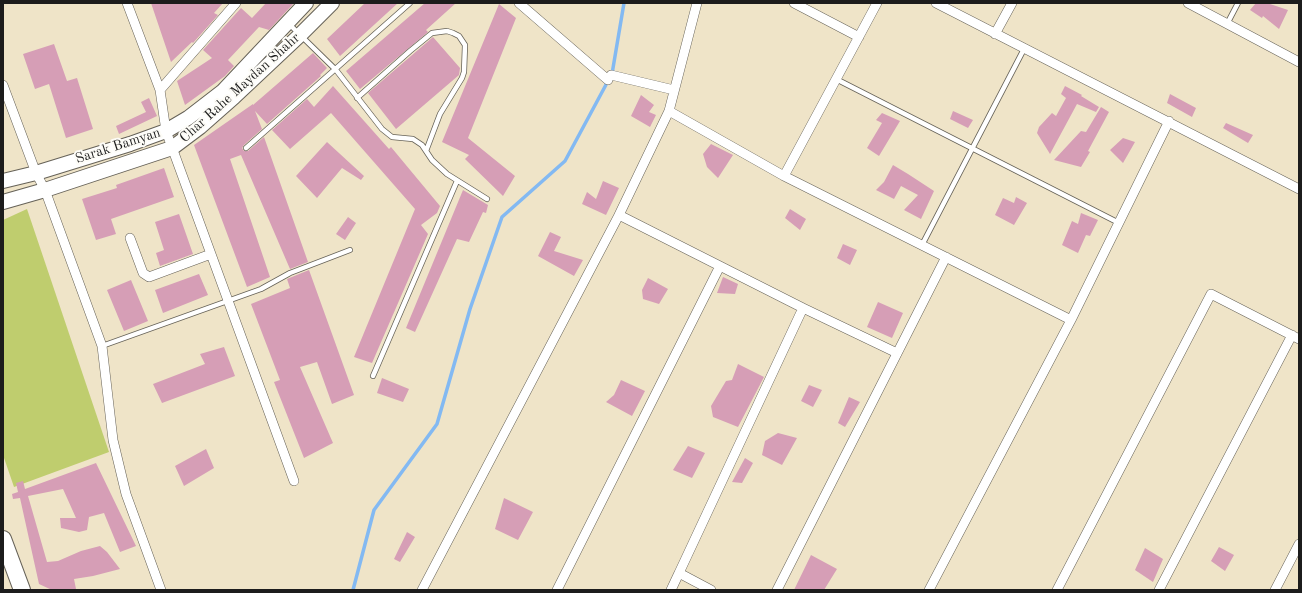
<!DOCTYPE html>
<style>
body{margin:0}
#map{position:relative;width:1302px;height:593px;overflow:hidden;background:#efe4c8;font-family:"Old Standard TT",serif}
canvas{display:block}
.frame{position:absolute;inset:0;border:4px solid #1c1c1c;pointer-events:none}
</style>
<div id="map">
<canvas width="1302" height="593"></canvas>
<div class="frame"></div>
</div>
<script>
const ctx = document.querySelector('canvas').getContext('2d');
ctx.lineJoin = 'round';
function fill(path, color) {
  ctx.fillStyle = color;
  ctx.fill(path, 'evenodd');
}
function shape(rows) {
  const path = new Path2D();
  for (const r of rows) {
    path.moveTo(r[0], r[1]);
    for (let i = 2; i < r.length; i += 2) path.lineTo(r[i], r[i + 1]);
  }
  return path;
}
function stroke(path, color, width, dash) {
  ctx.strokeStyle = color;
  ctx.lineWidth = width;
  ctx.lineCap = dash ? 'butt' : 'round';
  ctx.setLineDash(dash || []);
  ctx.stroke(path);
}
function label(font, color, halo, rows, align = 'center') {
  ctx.font = font + ' "Old Standard TT",serif';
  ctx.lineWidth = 4;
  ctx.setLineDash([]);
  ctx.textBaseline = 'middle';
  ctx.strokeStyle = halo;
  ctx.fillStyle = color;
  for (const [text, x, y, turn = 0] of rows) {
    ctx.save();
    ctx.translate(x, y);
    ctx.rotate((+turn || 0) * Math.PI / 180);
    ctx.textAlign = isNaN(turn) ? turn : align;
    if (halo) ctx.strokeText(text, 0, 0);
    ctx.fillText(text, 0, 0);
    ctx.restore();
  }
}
fill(shape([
 [27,209,109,452,14,487,3,455,3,220]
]), '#bfcd6e');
stroke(shape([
 [612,74,624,3],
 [353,590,374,510,437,424,470,309,502,217,565,161,608,81]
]), '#83b9f2', 3.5);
fill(shape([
 [151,3,223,3,214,13,218,15,193,43,192,42,171,62],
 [266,3,294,3,269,30,259,27,228,60,234,66,225,76,185,105,177,81,212,58,203,50,241,8,252,18],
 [365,3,398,3,340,56,327,39],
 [425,3,456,3,426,30,428,32,360,89,346,71],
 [1256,3,1267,3,1288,10,1279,29,1263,16,1262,18,1250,10],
 [499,4,516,18,468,138,515,176,503,196,465,159,469,155,442,142],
 [433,37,460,68,459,75,396,129,368,93],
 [54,44,67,81,77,78,93,129,66,138,49,84,35,89,23,54],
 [313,53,327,68,320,75,321,76,267,124,255,111,262,129,244,145,242,148,244,151,248,151,264,137,308,262,290,269,241,155,230,159,270,277,247,287,194,145,253,104,253,105],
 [333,86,389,149,391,147,440,206,437,213,421,225,428,234,372,363,354,357,415,209,331,113,290,149,272,130,307,99,314,107],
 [1065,86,1082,95,1081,96,1099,107,1096,112,1077,104,1050,154,1037,133,1039,127,1052,113,1056,116,1066,98,1061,94],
 [1170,94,1196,108,1192,117,1167,103],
 [641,95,654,105,649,112,656,115,650,127,631,116],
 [149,98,157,116,119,134,116,126,146,112,141,102],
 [1101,107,1109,112,1088,151,1090,152,1081,167,1054,160,1081,131,1086,132],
 [953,111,973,120,968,128,950,119],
 [882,113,900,121,879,156,867,148,882,123,876,120],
 [1226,123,1253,135,1248,143,1223,128],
 [1123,138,1135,142,1123,163,1110,150],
 [327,142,364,176,361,180,342,168,317,198,296,176],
 [711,144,733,155,718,178,707,167,703,154],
 [893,165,908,174,934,191,921,219,904,210,918,195,901,186,894,199,876,190,884,182],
 [164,168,174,197,111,219,116,234,96,240,82,199,117,188,116,185],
 [603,181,619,188,606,215,582,204,587,192,596,199],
 [463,190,488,205,486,213,483,212,469,242,457,239,415,332,406,328],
 [1016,197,1027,203,1014,225,995,215,1003,198,1014,203],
 [790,209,806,219,800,230,785,218],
 [1081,213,1098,220,1090,236,1086,235,1078,253,1062,245,1072,221,1078,224],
 [179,214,193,254,160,266,156,253,164,250,155,222],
 [348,217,356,223,345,240,336,234],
 [550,232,561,237,554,251,583,260,574,276,538,256],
 [843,244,857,250,850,265,837,258],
 [309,270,354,395,332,404,317,362,300,367,333,443,304,458,274,382,280,380,251,304,290,288,287,279],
 [199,274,208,295,163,313,155,290],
 [723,277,738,284,735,294,717,293],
 [648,278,668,289,659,304,643,299,642,290],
 [131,280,148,321,124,331,107,290],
 [878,302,903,313,892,338,867,327],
 [224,347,235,376,162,403,153,384,205,364,200,354],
 [738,364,764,377,738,427,713,417,711,406,726,381,732,380],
 [382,378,409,389,403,402,377,393],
 [621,380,645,391,632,416,606,402,614,395],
 [809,385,822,390,813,407,801,401],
 [849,397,860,402,845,427,838,423],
 [778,433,797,438,782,465,762,455,765,441],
 [688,446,705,453,692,478,673,470],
 [206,449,214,468,184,486,175,466],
 [745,458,753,463,742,483,732,482],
 [96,463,136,546,120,552,104,513,89,517,87,530,79,532,61,528,60,518,76,518,63,489,28,496,47,562,58,561,81,551,100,546,107,552,120,569,93,576,74,579,76,589,52,590,39,584,20,498,13,499,12,494,18,492,16,483,23,481,25,489],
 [504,498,533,512,518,540,495,529],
 [407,532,415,537,400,562,394,559],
 [1219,547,1234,555,1225,571,1211,561],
 [1145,548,1163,559,1153,582,1135,570],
 [811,555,837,569,824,590,794,590]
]), '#d69eb6');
const lane = shape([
 [289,24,336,70,382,129,392,137,413,139,422,145,432,160,447,174,487,199],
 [1227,24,1238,3],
 [836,79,1119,223],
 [357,98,410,51,432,33,447,31,453,33,459,36,465,45,464,72,462,78,440,114,426,151],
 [246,148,410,3],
 [922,245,1024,49],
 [102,346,261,289,290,273,350,250],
 [373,376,457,181]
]);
const street = shape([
 [127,3,160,90,166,131,294,481],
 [519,3,608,80],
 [697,3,669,111,619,215,803,308],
 [794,3,859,37],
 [936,3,1299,189],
 [1188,3,1299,62],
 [995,34,1012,3],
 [611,75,674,90],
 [3,85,36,173,45,190,102,346,113,440,126,494,161,590],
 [160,90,236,3],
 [669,111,784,176,1071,320],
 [784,176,877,3],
 [130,238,143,273,149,277,211,254],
 [422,590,619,215],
 [557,590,720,266],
 [671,590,679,573],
 [711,590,679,573,803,308,897,353],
 [777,590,946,257],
 [929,590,1071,320,1169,121],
 [1057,590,1211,294,1299,339],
 [1159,590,1292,335],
 [1275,590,1299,544]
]);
const primary = shape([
 [3,181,36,173,130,144,166,131,188,118,223,91,306,3],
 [3,202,45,190,172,148,200,127,234,97,300,35,332,3]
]);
const highway = shape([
 [3,539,22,590]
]);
stroke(lane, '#666258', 6);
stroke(street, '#666258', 10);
stroke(primary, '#666258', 16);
stroke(highway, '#666258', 18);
stroke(lane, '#fff', 4.5);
stroke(street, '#fff', 9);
stroke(primary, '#fff', 14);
stroke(highway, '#fff', 16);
label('14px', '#1c1c1c', '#fdfcf7', [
 ["Char Rahe Maydan Shahr",240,88,-42],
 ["Sarak Bamyan",118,146,-18]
]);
</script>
